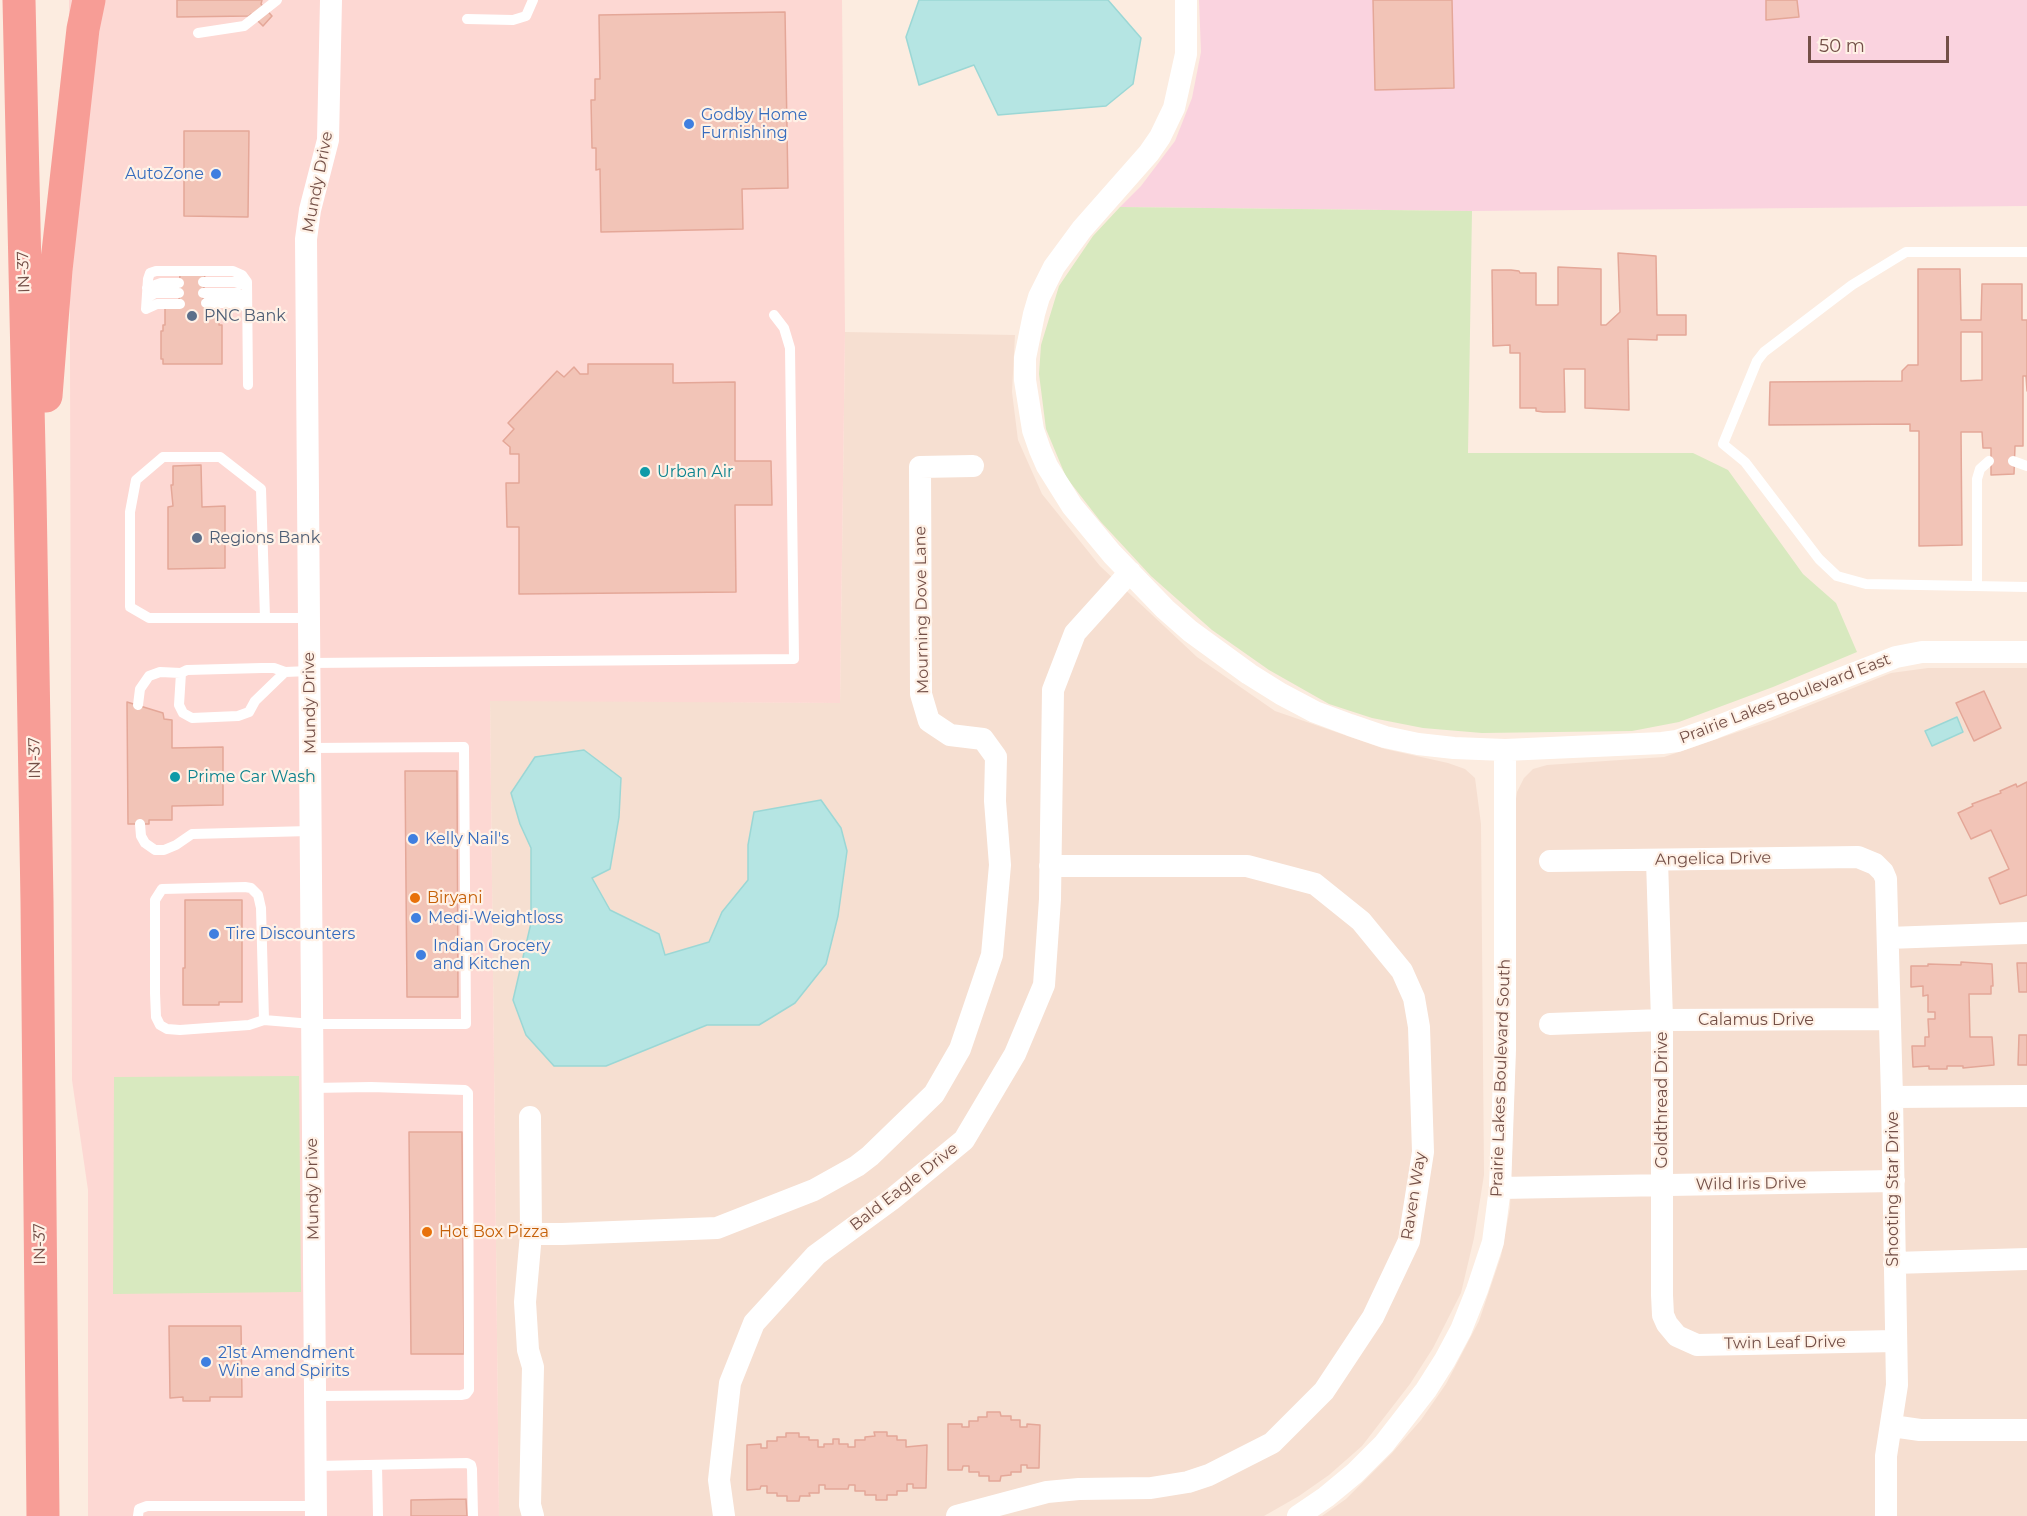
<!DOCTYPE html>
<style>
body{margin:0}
#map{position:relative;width:2027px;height:1516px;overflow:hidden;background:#fcece0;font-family:Montserrat,sans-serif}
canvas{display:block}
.scale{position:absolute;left:1808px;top:36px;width:141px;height:27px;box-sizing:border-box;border:3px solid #734f47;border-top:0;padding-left:8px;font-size:18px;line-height:21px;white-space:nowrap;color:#734f47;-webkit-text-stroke:4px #fff1e6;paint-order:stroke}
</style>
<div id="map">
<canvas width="2027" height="1516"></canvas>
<div class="scale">50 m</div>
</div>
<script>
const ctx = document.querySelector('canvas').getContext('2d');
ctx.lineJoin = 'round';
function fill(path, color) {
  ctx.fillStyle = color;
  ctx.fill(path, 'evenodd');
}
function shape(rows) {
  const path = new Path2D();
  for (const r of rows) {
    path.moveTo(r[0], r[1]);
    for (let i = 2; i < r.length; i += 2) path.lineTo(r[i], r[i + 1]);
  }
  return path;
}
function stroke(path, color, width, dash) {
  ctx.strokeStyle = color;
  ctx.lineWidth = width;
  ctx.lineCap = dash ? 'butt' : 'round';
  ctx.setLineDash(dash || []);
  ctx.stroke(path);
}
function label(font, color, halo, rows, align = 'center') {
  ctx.font = font + ' Montserrat,sans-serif';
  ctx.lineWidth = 4.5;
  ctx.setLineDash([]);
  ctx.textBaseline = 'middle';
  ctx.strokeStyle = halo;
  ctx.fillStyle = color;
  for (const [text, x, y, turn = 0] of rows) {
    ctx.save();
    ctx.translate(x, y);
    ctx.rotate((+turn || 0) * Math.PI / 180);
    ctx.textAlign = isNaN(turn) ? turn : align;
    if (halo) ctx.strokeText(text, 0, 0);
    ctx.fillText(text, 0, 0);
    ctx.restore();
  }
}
fill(shape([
 [845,332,1015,335,1012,392,1018,440,1042,494,1100,566,1197,657,1275,711,1385,749,1448,763,1465,769,1475,778,1481,824,1484,1175,1474,1238,1461,1293,1433,1348,1410,1384,1362,1446,1329,1475,1299,1496,1264,1516,499,1516,490,700,840,703],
 [1928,668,2027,668,2027,1516,1322,1516,1346,1499,1392,1453,1421,1420,1446,1384,1479,1321,1501,1256,1510,1208,1516,1039,1515,805,1517,792,1524,778,1533,769,1547,765,1664,757,1770,721,1891,673]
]), '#f6dfd1');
fill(shape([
 [69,0,842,0,845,332,840,703,490,701,499,1516,88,1516,88,1190,72,1080]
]), '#fdd8d3');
fill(shape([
 [1199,0,2027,0,2027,206,1472,211,1120,207,1141,186,1175,141,1192,98,1201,52]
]), '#fad3df');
fill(shape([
 [1120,207,1472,211,1468,453,1693,453,1728,470,1803,574,1836,603,1857,652,1773,687,1679,722,1632,731,1482,733,1423,728,1372,718,1329,704,1269,670,1212,630,1151,576,1101,522,1066,477,1046,429,1039,374,1041,345,1059,286,1093,236],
 [299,1076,301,1292,113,1294,114,1077]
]), '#d8e9bf');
const water = shape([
 [919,0,1108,0,1141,38,1133,84,1106,106,998,115,974,65,919,85,906,37,919,0],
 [1957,717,1963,732,1932,746,1925,731,1957,717],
 [584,750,621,778,619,817,610,869,592,878,610,910,659,934,665,955,709,942,722,912,748,880,748,845,754,812,821,800,841,828,847,851,838,916,826,964,795,1003,759,1025,707,1025,606,1066,554,1066,526,1035,513,1000,531,923,531,848,520,824,511,793,535,757,584,750]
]);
fill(water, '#b5e5e3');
stroke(water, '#9bd7d5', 1.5);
const building = shape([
 [177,0,262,0,261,4,272,16,263,26,251,14,249,16,177,17,177,0],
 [1373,0,1452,0,1454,88,1375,90,1373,0],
 [1766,0,1797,0,1799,17,1766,20,1766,0],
 [785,12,788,188,742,189,743,229,601,232,600,169,596,170,596,148,592,148,591,100,595,100,595,79,600,79,599,15,785,12],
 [184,131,249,131,248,217,184,216,184,131],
 [1618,253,1656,256,1657,315,1686,315,1686,335,1657,335,1657,340,1628,339,1629,410,1585,408,1585,369,1564,369,1565,412,1543,412,1536,411,1536,408,1520,408,1520,353,1510,353,1510,345,1493,346,1492,270,1511,270,1519,271,1520,273,1536,273,1536,305,1558,305,1558,267,1601,269,1601,325,1606,325,1620,312,1618,253],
 [1918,269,1960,269,1961,320,1981,320,1982,284,2022,284,2022,320,2027,320,2027,391,2026,376,2023,376,2023,446,2015,446,2014,474,1991,475,1991,448,1983,448,1982,432,1961,432,1962,545,1919,546,1919,431,1910,431,1910,424,1769,425,1770,382,1902,381,1902,371,1908,365,1918,365,1918,269],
 [1961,332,1982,332,1982,380,1961,381,1961,332],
 [180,272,205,272,203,301,218,306,219,325,222,325,222,364,163,364,163,359,161,359,161,331,163,331,163,325,165,325,165,307,179,302,180,272],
 [588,364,673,364,673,383,735,382,735,461,771,461,772,505,735,505,736,592,519,594,519,527,507,527,506,483,519,483,519,454,510,454,510,447,503,441,514,429,508,423,557,371,564,377,574,367,580,374,588,374,588,364],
 [201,465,202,507,225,506,225,568,168,569,168,507,173,506,171,485,173,485,173,466,201,465],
 [1984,691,2001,728,1974,741,1956,703,1984,691],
 [127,702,163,713,164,719,172,720,172,748,223,747,223,805,172,806,172,820,149,820,149,824,128,824,127,702],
 [405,771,457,771,458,997,407,997,405,771],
 [2027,782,2027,895,2000,904,1989,878,2009,869,1991,830,1971,839,1958,813,1973,806,1972,804,2001,793,2000,791,2016,784,2017,787,2027,782],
 [185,900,242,900,242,1002,219,1002,219,1005,183,1005,183,968,185,968,185,900],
 [1961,962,1992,964,1993,986,1991,986,1991,994,1969,994,1970,1037,1992,1037,1994,1065,1963,1068,1963,1066,1947,1066,1947,1069,1929,1069,1929,1066,1913,1067,1912,1046,1925,1046,1925,1037,1929,1037,1928,1019,1935,1019,1935,1012,1928,1012,1928,995,1923,996,1923,986,1911,987,1911,966,1928,966,1928,964,1961,965,1961,962],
 [2017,963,2027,963,2027,992,2019,992,2017,963],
 [2019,1035,2027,1035,2027,1065,2018,1065,2019,1035],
 [409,1132,462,1132,464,1354,411,1354,409,1132],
 [169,1326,241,1326,242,1397,210,1397,210,1401,183,1401,183,1397,170,1398,169,1326],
 [987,1412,1000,1412,1001,1416,1011,1416,1011,1420,1020,1420,1020,1427,1027,1427,1027,1424,1040,1425,1039,1468,1027,1468,1027,1465,1021,1465,1021,1472,1011,1472,1011,1475,1001,1476,1000,1481,989,1481,989,1476,979,1476,979,1472,969,1472,969,1466,963,1466,962,1470,948,1470,948,1424,962,1424,962,1427,969,1427,969,1421,978,1421,978,1417,987,1417,987,1412],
 [874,1432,887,1432,887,1436,897,1436,897,1440,906,1440,906,1447,927,1445,926,1488,913,1488,913,1484,907,1484,907,1491,897,1491,897,1495,887,1495,887,1500,876,1500,876,1495,865,1495,865,1491,855,1491,855,1485,849,1485,848,1489,825,1489,825,1485,819,1485,819,1493,809,1493,810,1496,800,1496,799,1501,787,1501,787,1496,777,1496,777,1493,767,1493,767,1486,761,1486,760,1489,747,1490,747,1445,761,1444,761,1448,767,1448,767,1441,777,1441,777,1437,786,1437,786,1433,799,1433,799,1437,809,1437,809,1440,818,1440,818,1447,824,1447,824,1444,833,1444,833,1439,839,1439,839,1444,848,1444,848,1447,855,1447,855,1440,865,1440,865,1437,875,1436,874,1432],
 [466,1499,467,1516,411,1516,411,1500,466,1499]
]);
fill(building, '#f2c4b7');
stroke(building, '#e4a798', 1.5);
stroke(shape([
 [467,19,513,20,526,16,533,0],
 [198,33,244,26,277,0],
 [2027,252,1906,252,1852,285,1764,352,1757,361,1723,444,1745,462,1819,559,1837,576,1866,584,2027,587],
 [203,282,235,282,247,286],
 [147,288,161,283,179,283],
 [203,293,237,293,247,299],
 [147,298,155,293,179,293],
 [206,303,239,303,247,308],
 [146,309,148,279,150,273,156,271,233,271,242,275,247,282,248,385],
 [146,309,157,304,180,304],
 [2013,461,2027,466],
 [1977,586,1977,479,1980,469,1989,461],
 [265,618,261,489,220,457,163,457,136,480,130,512,130,607,149,618,309,618],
 [309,663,794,659,790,348,784,328,774,315],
 [285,672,255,701,249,712,238,716,192,718,183,713,179,705,181,673,187,670,262,668,274,668,285,672,309,671],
 [138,705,140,689,149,676,160,672,181,673],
 [140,824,141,836,145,843,155,850,164,850,176,845,192,834,310,831],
 [264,1020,261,908,258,895,251,888,245,887,162,889,155,900,155,993,156,1017,160,1025,167,1029,180,1030,249,1025,264,1020,312,1024,466,1024,464,747,310,748],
 [312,1088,371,1087,465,1090,468,1093,469,1390,466,1394,461,1395,315,1396],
 [377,1465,378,1516],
 [316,1466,467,1463,471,1465,472,1469,473,1516],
 [138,1516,139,1509,147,1506,316,1506]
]), '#fff', 10);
stroke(shape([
 [1186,0,1186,54,1174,108,1160,137,1149,153,1082,229,1054,267,1039,297,1034,314,1025,358,1025,380,1033,430,1040,450,1047,466,1072,506,1112,554,1165,609,1190,631,1249,674,1281,694,1315,712,1350,725,1385,737,1418,744,1454,748,1505,750,1662,743,1677,741,1714,728,1896,657,1922,652,2027,652],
 [1657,860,1662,1020,1662,1295,1663,1315,1667,1324,1677,1336,1697,1345,1895,1341],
 [1550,861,1858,857,1875,864,1883,872,1886,879,1892,1097,1897,1385,1886,1456,1886,1516],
 [1888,938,2027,933],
 [1550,1024,1662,1020,1889,1019],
 [1892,1097,2027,1096],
 [530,1117,531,1234,525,1302,528,1350,533,1367,530,1505,533,1516],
 [1500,1188,1894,1181],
 [531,1234,562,1234,717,1228,814,1190,857,1166,870,1156,934,1094,960,1049,992,955,1000,865,995,801,996,757,983,739,950,735,929,721,921,694,920,467,973,466],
 [1894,1263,2027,1259],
 [1892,1426,1920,1430,2027,1430],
 [316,1516,306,239,310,210,328,140,331,0],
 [724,1516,719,1480,730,1383,754,1323,816,1255,891,1200,964,1140,1015,1054,1044,985,1050,899,1053,690,1075,633,1130,572],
 [957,1516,1047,1492,1079,1489,1151,1488,1188,1482,1209,1475,1272,1443,1324,1391,1373,1317,1409,1241,1423,1152,1419,1027,1414,998,1402,971,1361,921,1315,884,1247,866,1050,866],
 [1298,1516,1326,1497,1355,1473,1384,1444,1426,1390,1445,1360,1461,1330,1477,1290,1493,1242,1500,1188,1505,1049,1505,750]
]), '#fff', 22);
stroke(shape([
 [19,0,30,495,37,901,43,1516],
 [46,396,56,270,83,29,89,0]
]), '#f79d96', 33);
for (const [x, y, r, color] of [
 [689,124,6,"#3f7fe0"],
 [216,174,6,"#3f7fe0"],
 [192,316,6,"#5c6f8a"],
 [645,472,6,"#0f9aa8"],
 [197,538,6,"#5c6f8a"],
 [175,777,6,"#0f9aa8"],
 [413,839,6,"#3f7fe0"],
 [415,898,6,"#e8710a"],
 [416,918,6,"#3f7fe0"],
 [214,934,6,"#3f7fe0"],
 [421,955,6,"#3f7fe0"],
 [427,1232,6,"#e8710a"],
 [206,1362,6,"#3f7fe0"]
]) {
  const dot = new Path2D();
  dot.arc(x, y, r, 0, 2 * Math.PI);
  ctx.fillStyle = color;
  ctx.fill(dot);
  stroke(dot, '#fff1e6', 2);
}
label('16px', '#366cbe', '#fff1e6', [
 ["Godby Home",701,115],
 ["Furnishing",701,133],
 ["AutoZone",204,174,"right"],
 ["Kelly Nail's",425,839],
 ["Medi-Weightloss",428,918],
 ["Tire Discounters",226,934],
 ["Indian Grocery",433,946],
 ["and Kitchen",433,964],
 ["21st Amendment",218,1353],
 ["Wine and Spirits",218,1371]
], 'left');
label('16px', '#734f47', '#fff1e6', [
 ["Mundy Drive",318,182,-79],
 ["IN-37",24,272,-92],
 ["Mourning Dove Lane",922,610,-91],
 ["Prairie Lakes Boulevard East",1785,699,-21],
 ["Mundy Drive",310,703,-91],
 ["IN-37",35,758,-91],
 ["Angelica Drive",1713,859,-1],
 ["Calamus Drive",1756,1020],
 ["Prairie Lakes Boulevard South",1501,1078,-88],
 ["Goldthread Drive",1662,1100,-90],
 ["Wild Iris Drive",1751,1184,-1],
 ["Bald Eagle Drive",904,1187,-38],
 ["Mundy Drive",313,1189,-91],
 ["Shooting Star Drive",1893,1189,-90],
 ["Raven Way",1414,1196,-81],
 ["IN-37",40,1244,-91],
 ["Twin Leaf Drive",1785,1343,-1]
]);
label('16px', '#4e5e75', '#fff1e6', [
 ["PNC Bank",204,316],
 ["Regions Bank",209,538]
], 'left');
label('16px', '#0d838f', '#fff1e6', [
 ["Urban Air",657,472],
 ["Prime Car Wash",187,777]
], 'left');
label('16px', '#c56008', '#fff1e6', [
 ["Biryani",427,898],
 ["Hot Box Pizza",439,1232]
], 'left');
</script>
